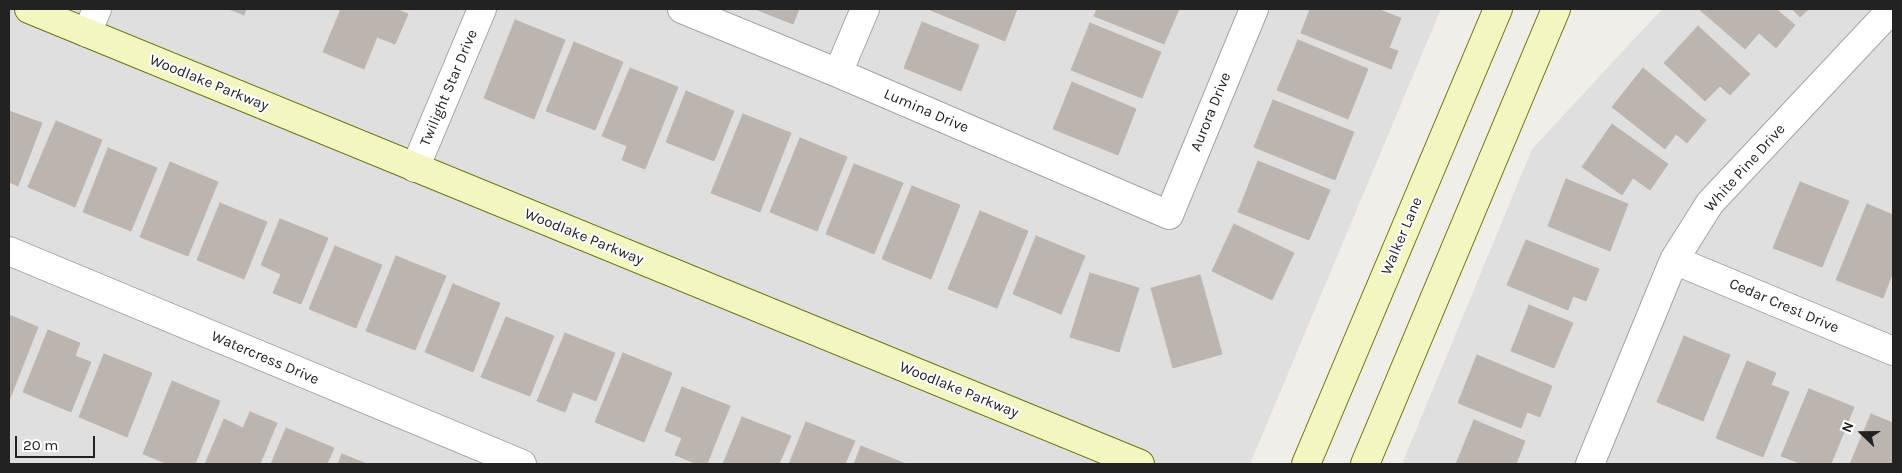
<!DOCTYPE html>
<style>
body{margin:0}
#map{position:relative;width:1902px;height:473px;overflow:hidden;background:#f1eee9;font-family:Karla,sans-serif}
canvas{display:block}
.frame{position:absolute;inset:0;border:10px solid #222;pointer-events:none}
.north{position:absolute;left:1837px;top:408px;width:50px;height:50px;-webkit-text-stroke:4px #fff;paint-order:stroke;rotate:292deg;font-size:14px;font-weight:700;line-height:20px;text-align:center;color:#222}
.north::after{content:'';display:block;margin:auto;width:18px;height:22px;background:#222;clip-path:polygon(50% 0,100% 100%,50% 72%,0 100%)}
.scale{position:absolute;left:15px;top:436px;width:80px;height:22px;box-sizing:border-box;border:2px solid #222;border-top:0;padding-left:6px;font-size:15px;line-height:18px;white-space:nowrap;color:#222;-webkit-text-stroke:4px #fff;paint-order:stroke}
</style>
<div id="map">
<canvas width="1902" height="473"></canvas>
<div class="frame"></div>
<div class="north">N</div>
<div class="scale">20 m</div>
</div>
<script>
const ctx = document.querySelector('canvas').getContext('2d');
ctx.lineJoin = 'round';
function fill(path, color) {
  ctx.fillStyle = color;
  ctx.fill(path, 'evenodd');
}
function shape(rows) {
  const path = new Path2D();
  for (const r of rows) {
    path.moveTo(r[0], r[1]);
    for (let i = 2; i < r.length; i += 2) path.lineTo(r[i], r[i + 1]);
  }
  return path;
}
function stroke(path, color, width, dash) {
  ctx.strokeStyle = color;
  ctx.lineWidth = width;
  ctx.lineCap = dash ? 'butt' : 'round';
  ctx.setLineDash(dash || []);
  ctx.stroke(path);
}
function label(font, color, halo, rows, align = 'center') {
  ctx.font = font + ' Karla,sans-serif';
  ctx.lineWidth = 4;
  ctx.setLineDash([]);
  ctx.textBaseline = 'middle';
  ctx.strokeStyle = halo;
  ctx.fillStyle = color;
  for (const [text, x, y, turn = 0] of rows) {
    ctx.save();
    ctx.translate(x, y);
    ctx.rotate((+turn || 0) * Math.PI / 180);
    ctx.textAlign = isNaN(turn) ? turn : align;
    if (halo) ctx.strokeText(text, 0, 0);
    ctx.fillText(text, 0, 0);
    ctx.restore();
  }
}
fill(shape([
 [9,9,1441,9,1250,464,9,464],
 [1662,9,1893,9,1893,464,1402,464,1532,149]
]), '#e0dfdf');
const building = shape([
 [229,9,246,9,244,15,229,9],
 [341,9,396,9,408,14,395,44,377,37,364,69,323,52,341,9],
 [755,9,799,9,793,24,755,9],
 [928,9,1017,9,1005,41,928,9],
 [1097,9,1179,9,1164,44,1094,16,1097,9],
 [1310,9,1377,9,1401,18,1389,48,1398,51,1391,69,1301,33,1310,9],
 [1699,9,1776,9,1795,25,1776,48,1759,33,1745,49,1699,9],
 [1792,9,1809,9,1800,17,1792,9],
 [515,20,565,40,534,119,484,98,515,20],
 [922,22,979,45,961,91,904,68,922,22],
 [1090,23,1161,52,1142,98,1071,70,1090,23],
 [1698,26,1750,74,1730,95,1720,86,1705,101,1664,63,1698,26],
 [1298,40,1368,69,1348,119,1277,90,1298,40],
 [574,42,623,62,595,130,546,111,574,42],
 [630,68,678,87,645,169,622,160,627,146,602,136,630,68],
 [1643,68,1706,120,1687,143,1676,134,1665,149,1612,107,1643,68],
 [1072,82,1136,109,1118,155,1053,129,1072,82],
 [686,91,734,111,714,161,666,142,686,91],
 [1273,100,1354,132,1335,180,1254,147,1273,100],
 [9,111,42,123,18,186,9,182,9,111],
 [743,114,791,133,760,212,711,193,743,114],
 [56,121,102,140,75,207,28,187,56,121],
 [1612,124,1668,164,1650,190,1633,178,1622,195,1582,167,1612,124],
 [800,138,847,157,817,231,770,212,800,138],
 [108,148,157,168,131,231,83,212,108,148],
 [1258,161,1330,190,1309,240,1238,212,1258,161],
 [170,162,218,182,188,256,140,237,170,162],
 [854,164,903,183,874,254,826,234,854,164],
 [1566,179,1628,204,1610,251,1548,226,1566,179],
 [1800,182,1849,201,1822,267,1773,248,1800,182],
 [912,186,960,205,931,279,882,259,912,186],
 [220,203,267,222,244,279,197,260,220,203],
 [1867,204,1893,215,1893,272,1883,298,1836,280,1867,204],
 [980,211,1028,231,997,308,948,289,980,211],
 [280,219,328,238,301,304,273,293,281,274,261,265,280,219],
 [1234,224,1294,253,1272,300,1212,271,1234,224],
 [1036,236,1085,256,1061,314,1013,294,1036,236],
 [1526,240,1599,269,1586,301,1573,296,1568,310,1507,285,1526,240],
 [335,246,382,265,356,328,309,309,335,246],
 [396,256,446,276,415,350,366,331,396,256],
 [1090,273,1139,288,1119,352,1070,337,1090,273],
 [1200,275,1222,354,1173,368,1151,288,1200,275],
 [453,284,500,303,473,372,425,352,453,284],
 [1529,305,1573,323,1554,368,1511,351,1529,305],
 [9,315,38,327,9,401,9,315],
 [506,317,554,336,530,396,481,377,506,317],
 [48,330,80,343,75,356,91,362,71,412,23,392,48,330],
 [565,333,615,353,596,401,573,392,565,412,537,401,565,333],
 [1684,336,1730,355,1703,421,1657,402,1684,336],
 [623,353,672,373,644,442,595,422,623,353],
 [104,354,152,373,127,437,79,417,104,354],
 [1477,355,1552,386,1540,417,1527,412,1521,428,1458,403,1477,355],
 [1747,361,1776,373,1771,385,1789,392,1763,457,1716,438,1747,361],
 [172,381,220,401,195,464,168,464,143,454,172,381],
 [682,387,730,406,707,464,697,464,675,455,682,438,665,431,682,387],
 [1809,389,1854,407,1831,464,1802,464,1781,456,1809,389],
 [250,412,277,423,260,464,205,464,224,419,243,428,250,412],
 [1871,414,1893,423,1893,464,1850,464,1871,414],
 [742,417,791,436,779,464,723,464,742,417],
 [1474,420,1525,441,1516,464,1456,464,1474,420],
 [806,422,855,441,845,464,789,464,806,422],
 [286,428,334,448,327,464,271,464,286,428],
 [861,446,906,464,854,464,861,446],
 [342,454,367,464,338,464,342,454]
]);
fill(building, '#bbb4af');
stroke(building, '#c2b6ac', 1);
const street = shape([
 [682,9,838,73,1169,215,1254,9],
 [87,33,97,9],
 [838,73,865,9],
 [415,168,482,9],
 [9,251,522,464],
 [1674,260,1893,351],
 [1590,464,1674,260,1710,203,1892,9]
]);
const secondary = shape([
 [29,9,1140,464],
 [1306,464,1498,9],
 [1365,464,1556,9]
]);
stroke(street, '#a3a3a3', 30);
stroke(secondary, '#6a750d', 30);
stroke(street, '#fff', 28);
stroke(secondary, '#f4f6c2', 28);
label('15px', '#222', '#fff', [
 ["Woodlake Parkway",209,83,22],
 ["Twilight Star Drive",449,88,-67],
 ["Lumina Drive",926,111,23],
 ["Aurora Drive",1211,112,-68],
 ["White Pine Drive",1745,168,-48],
 ["Walker Lane",1402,236,-67],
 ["Woodlake Parkway",584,237,22],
 ["Cedar Crest Drive",1784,306,23],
 ["Watercress Drive",265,358,23],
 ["Woodlake Parkway",959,390,22]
]);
</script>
